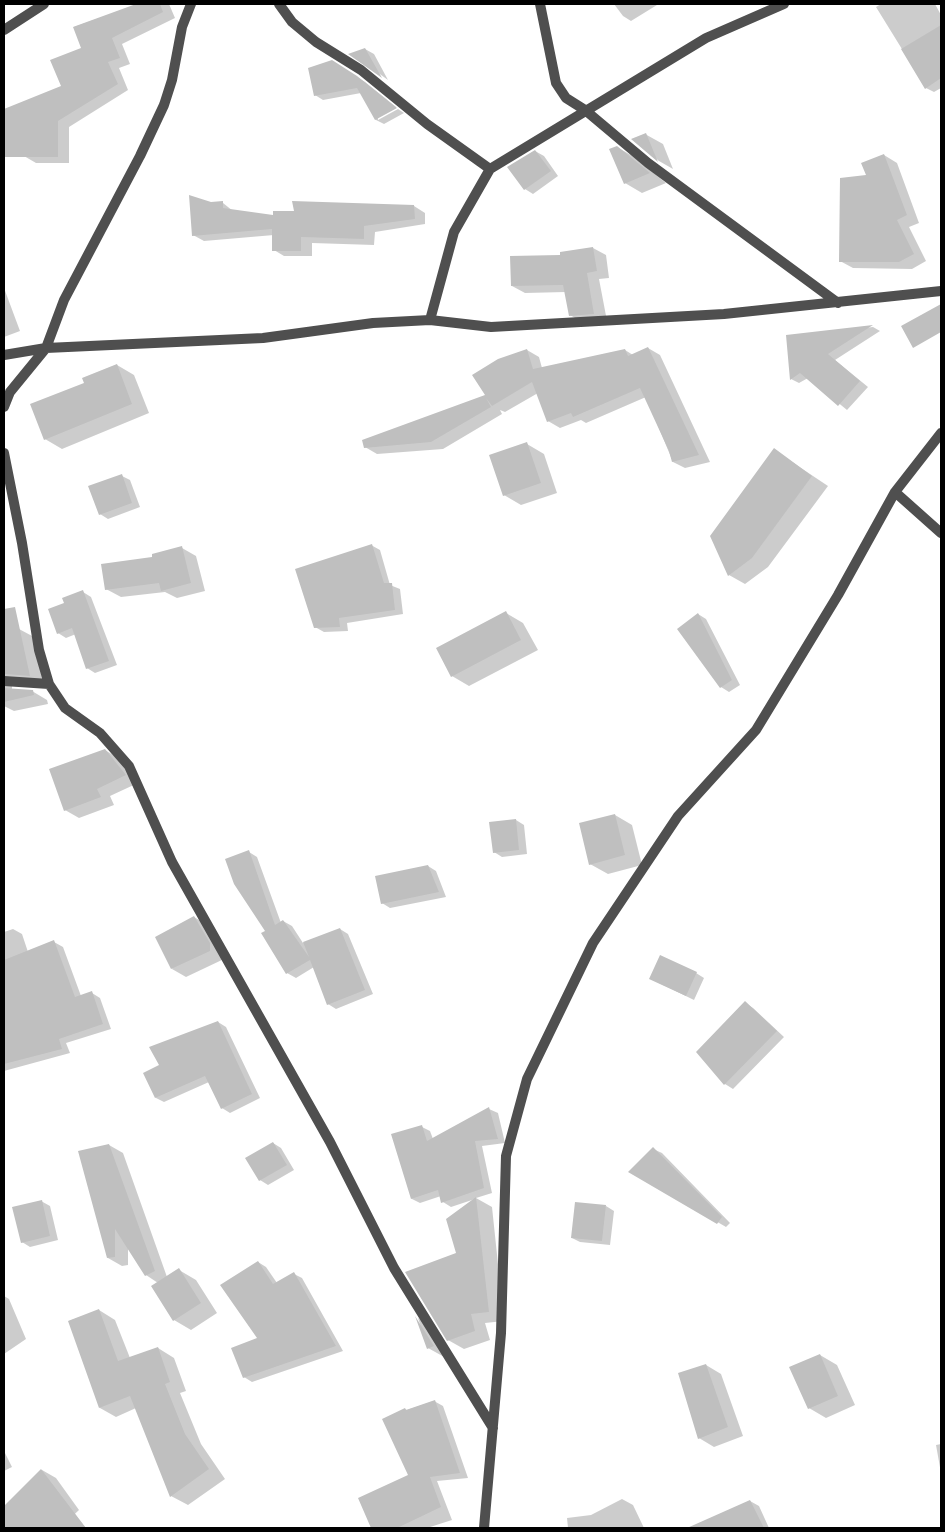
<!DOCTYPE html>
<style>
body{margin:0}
#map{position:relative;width:945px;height:1532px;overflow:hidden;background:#fff;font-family:"DM Sans",sans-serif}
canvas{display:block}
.frame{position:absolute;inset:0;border:5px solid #000;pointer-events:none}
</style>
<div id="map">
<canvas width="945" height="1532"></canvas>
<div class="frame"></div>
</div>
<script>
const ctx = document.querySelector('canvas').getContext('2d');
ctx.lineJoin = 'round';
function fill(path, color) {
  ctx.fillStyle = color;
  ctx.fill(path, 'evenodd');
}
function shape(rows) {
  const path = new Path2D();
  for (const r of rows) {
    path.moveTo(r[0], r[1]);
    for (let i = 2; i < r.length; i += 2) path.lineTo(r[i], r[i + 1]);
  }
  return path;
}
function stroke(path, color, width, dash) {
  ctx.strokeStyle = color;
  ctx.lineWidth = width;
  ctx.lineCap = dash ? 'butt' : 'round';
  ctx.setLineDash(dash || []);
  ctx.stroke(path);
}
fill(shape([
 [139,4,169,4,175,18,122,44,130,64,119,68,128,90,69,127,69,163,36,163,24,156,82,48,74,27],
 [614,4,656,4,657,5,631,21,623,16],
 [881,4,935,4,941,15,941,88,934,92,926,88,876,7],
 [365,49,374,54,388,80,366,64],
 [332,61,365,82,396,107,378,117,378,120,398,109,404,113,384,124,376,120,361,93,323,100,315,95],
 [645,134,663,144,673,169,659,161,633,140],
 [617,147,634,157,666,183,642,193,625,183],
 [535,151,544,156,558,176,533,194,525,189],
 [884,155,897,163,919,223,909,227,926,261,912,269,853,268,840,261,868,176],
 [223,203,233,211,274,217,414,206,425,213,425,224,375,232,374,245,312,243,312,256,284,256,274,250,274,235,204,241,193,235,211,204],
 [593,248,606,255,609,278,599,279,607,321,582,322,570,315,566,292,525,293,512,286,561,256],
 [4,288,20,331,4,337],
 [873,327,880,331,835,360,868,387,847,410,808,378,799,383,791,379,787,336],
 [648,348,660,355,710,462,685,468,673,462,646,397,586,423,581,420,560,428,548,421,538,393,505,412,500,410,502,414,443,449,377,454,365,447,486,396,527,350,539,357,542,368,625,350,633,355],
 [117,365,134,375,149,413,62,449,45,439,85,384],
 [527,444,544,454,557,493,521,505,504,495],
 [774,450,828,486,768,567,745,584,729,575],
 [122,476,130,480,140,507,108,519,100,514],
 [371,545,380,550,390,585,400,589,403,614,347,623,348,631,324,632,315,627],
 [182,548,196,556,205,591,177,598,165,592,121,597,106,589,154,558],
 [83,592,91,597,117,665,95,673,87,668,76,634,66,638,58,633,65,603],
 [506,613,523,623,538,650,469,686,452,676],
 [698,614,706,619,740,685,729,692,721,687],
 [19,629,34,637,44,683,12,686,12,690,32,691,47,700,48,704,14,711,4,706,4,634],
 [105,750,118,758,138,783,110,796,114,805,79,818,65,810],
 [615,815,632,825,642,865,608,874,590,864],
 [516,820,524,825,527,854,502,857,494,852],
 [249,852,257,857,281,923,283,921,292,926,303,943,340,929,348,934,373,994,336,1009,328,1004,314,967,296,978,287,973,267,931],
 [428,866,436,871,446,897,390,908,382,903],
 [194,917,209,926,224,959,186,977,172,969],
 [13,929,22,934,28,952,54,942,63,947,81,996,92,993,100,998,111,1029,66,1043,70,1053,4,1071,4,932],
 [696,973,704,978,694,1000,659,983],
 [745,1003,753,1008,784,1037,733,1089,725,1084,698,1052],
 [218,1022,226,1027,260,1098,230,1113,222,1108,209,1082,164,1102,156,1098,161,1066],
 [489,1109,498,1113,505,1143,482,1146,492,1193,476,1198,492,1207,504,1321,485,1323,490,1340,464,1349,448,1340,458,1254,475,1199,451,1207,443,1202,441,1196,420,1203,412,1199,422,1127,430,1131,433,1139],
 [273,1143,281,1148,294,1170,268,1185,260,1180],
 [109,1145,123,1153,167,1277,179,1270,196,1280,217,1313,191,1330,174,1320,158,1283,146,1275,128,1248,128,1265,122,1266,108,1258],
 [653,1149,662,1153,730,1223,726,1227,630,1171],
 [41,1201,50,1206,58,1240,30,1247,22,1242],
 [606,1206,614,1211,610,1245,580,1242,572,1238],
 [258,1262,266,1267,277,1283,294,1274,302,1278,343,1351,252,1382,244,1377,259,1339],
 [4,1296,9,1299,26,1339,4,1354],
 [99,1310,115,1320,130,1358,158,1348,174,1358,186,1391,180,1393,201,1444,225,1479,188,1505,171,1496,136,1408,116,1417,100,1408,69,1321],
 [418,1318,432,1327,446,1358,428,1348],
 [820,1355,837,1365,855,1405,826,1418,809,1408],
 [706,1365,721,1374,743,1436,714,1447,699,1438],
 [434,1401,443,1406,468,1478,437,1481,452,1520,427,1528,373,1528,360,1498,410,1475,405,1409,407,1410],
 [941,1444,941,1473,936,1445],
 [4,1451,12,1467,4,1471],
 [42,1470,56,1478,79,1510,60,1528,4,1528,4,1507],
 [622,1499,633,1505,644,1528,568,1528,567,1518,591,1515],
 [750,1501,759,1506,769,1528,735,1528,728,1511]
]), '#0003');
fill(shape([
 [136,4,160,4,163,12,112,38,120,58,108,62,118,84,58,121,58,157,4,157,4,109,61,86,50,60,81,48,73,27],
 [941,25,941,78,925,89,901,49],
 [365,48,382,78,348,54],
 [332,60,357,76,397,108,375,120,357,88,314,96,308,68],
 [646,133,658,162,631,139],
 [617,146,644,168,650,173,624,184,609,149],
 [535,150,551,171,524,190,507,167],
 [884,154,907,215,897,220,914,254,899,262,839,262,840,178,866,175,861,163],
 [189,195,211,202,223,201,223,208,273,215,273,211,294,211,292,201,414,205,415,219,364,226,364,239,301,237,301,251,272,251,272,229,192,236],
 [593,247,597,271,587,273,594,314,569,316,563,285,511,286,510,256,560,255,560,252],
 [941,304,941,332,913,348,901,326],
 [873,325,828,354,860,381,838,406,800,373,790,380,786,335],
 [648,347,699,455,672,462,669,451,640,388,573,417,571,413,547,422,532,382,492,406,486,398,491,407,431,442,364,448,362,440,485,395,472,375,498,359,527,349,533,369,625,349,628,356],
 [117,364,132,404,44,440,30,404,84,383,82,378],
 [527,442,541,483,503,496,489,455],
 [774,448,812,476,752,558,728,576,710,536],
 [122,474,132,503,99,515,88,486],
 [372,544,384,583,392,583,395,610,339,618,340,627,314,628,295,569],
 [182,546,191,583,161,591,159,583,105,590,101,564,152,557,152,554],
 [83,590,109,661,86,669,72,628,57,634,48,609,64,603,62,598],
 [15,607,30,676,4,674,4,609],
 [506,611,521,640,451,677,436,648],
 [698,613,732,680,720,688,677,629],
 [4,688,33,690,34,695,4,702],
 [105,749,126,775,97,789,101,797,64,811,49,769],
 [615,814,625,855,589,865,579,823],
 [516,819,519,850,493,853,489,822],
 [249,850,275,925,283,920,309,957,303,942,340,928,365,990,327,1005,310,960,286,974,261,933,265,931,234,884,225,859],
 [428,865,439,892,381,904,375,876],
 [194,916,210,943,210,951,171,969,155,937],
 [54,940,75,997,92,991,103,1024,59,1039,62,1049,4,1064,4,960],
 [660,955,697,972,686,996,649,979],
 [745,1001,777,1031,724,1085,696,1052],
 [218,1021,252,1094,221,1109,205,1076,155,1098,143,1073,159,1065,149,1047],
 [489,1107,498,1139,475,1141,484,1188,441,1203,438,1190,411,1199,391,1134,422,1125,427,1141],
 [273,1142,287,1165,259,1181,245,1158],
 [109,1144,155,1271,145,1276,115,1229,115,1257,107,1258,78,1151],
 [653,1147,722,1217,717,1224,628,1172],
 [476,1197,489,1312,471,1314,475,1331,447,1341,405,1272,456,1253,446,1219],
 [42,1200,50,1236,21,1243,12,1207],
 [575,1202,606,1205,602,1241,571,1238],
 [258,1261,273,1284,294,1272,336,1346,243,1378,231,1348,257,1338,220,1285],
 [179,1268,201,1303,173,1321,151,1286],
 [99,1309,118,1361,158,1347,170,1382,165,1384,185,1434,209,1469,170,1497,130,1396,99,1408,68,1321],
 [415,1316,434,1346,427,1349],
 [820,1354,838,1396,808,1409,789,1367],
 [706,1364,728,1427,698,1439,678,1373],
 [435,1400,460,1473,430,1477,441,1507,397,1528,371,1528,358,1498,408,1475,382,1419,405,1408,406,1410],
 [41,1469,86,1528,4,1528,4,1506],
 [750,1500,764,1528,687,1528]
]), '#bfbfbf');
stroke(shape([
 [279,4,292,22,316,42,361,70,427,124,490,169],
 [540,4,556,83,566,98,585,110,648,163,838,303],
 [4,30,44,4],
 [430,320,454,232,490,169,706,38,784,4],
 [4,355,46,348,263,338,373,323,430,320,491,327,724,314,941,291],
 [4,407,10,392,46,348,64,300,140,156,164,105,172,80,182,27,191,4],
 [4,453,22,543,39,650,49,684,65,708,100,733,129,766,172,862,330,1142,394,1268,493,1428],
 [895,492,941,533],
 [4,681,49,684],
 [484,1528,501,1333,506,1156,527,1079,593,943,678,816,756,730,838,595,895,492,941,433]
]), '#4f4f4f', 10);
</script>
